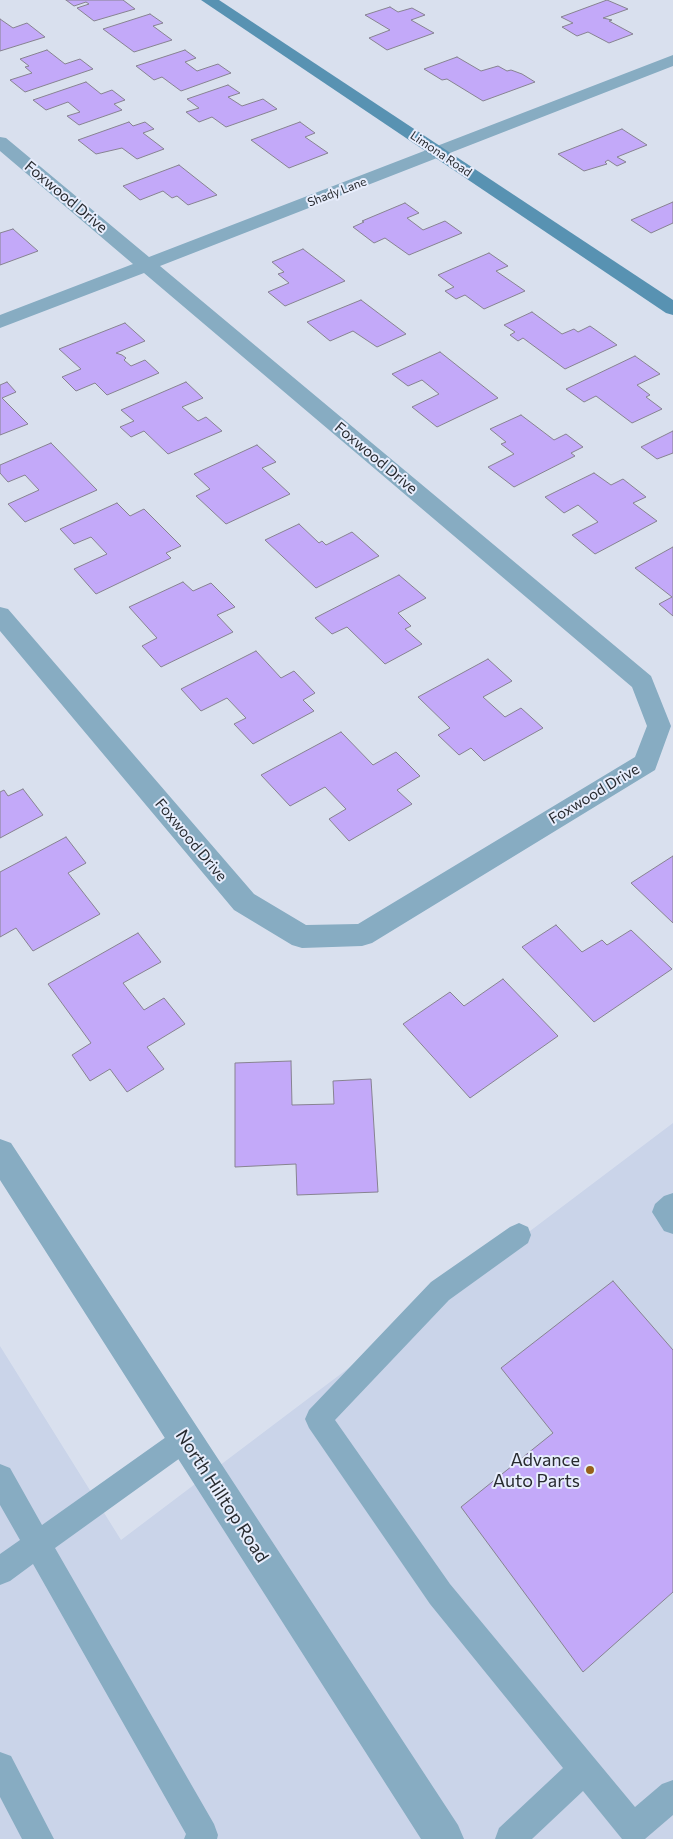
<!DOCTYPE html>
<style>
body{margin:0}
canvas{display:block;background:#d9e0ee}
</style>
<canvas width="673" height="1839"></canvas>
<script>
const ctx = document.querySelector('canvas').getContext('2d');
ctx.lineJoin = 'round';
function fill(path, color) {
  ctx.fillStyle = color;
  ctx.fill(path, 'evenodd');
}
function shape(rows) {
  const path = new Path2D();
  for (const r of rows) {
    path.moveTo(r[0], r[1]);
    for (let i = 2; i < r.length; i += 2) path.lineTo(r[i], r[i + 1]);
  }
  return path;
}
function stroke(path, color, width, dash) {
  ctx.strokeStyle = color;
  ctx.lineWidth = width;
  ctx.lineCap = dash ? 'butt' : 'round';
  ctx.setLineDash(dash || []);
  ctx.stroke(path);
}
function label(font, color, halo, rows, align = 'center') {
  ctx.font = font + ' Commissioner,sans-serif';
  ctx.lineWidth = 4;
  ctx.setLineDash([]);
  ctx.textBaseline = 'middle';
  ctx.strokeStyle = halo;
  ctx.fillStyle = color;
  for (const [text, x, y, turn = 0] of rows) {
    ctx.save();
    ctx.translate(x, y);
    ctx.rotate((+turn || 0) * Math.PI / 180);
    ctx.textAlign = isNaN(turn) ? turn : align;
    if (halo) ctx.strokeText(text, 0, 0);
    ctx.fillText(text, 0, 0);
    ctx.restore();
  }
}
fill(shape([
 [673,1123,673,1839,0,1839,0,1346,121,1540]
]), '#cad4e9');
const building = shape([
 [66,0,123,0,135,9,94,21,77,8,89,4,86,2,74,6,66,0],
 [607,0,628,9,603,18,612,20,609,21,633,34,609,43,588,32,577,36,562,27,573,23,561,17,607,0],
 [390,7,398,12,412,8,425,15,411,20,434,33,387,50,369,38,390,30,365,15,390,7],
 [150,14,163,23,153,26,172,40,134,52,103,29,150,14],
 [0,19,13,28,27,23,45,37,0,51,0,19],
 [47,50,65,64,80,59,93,69,25,92,10,80,32,73,25,67,29,66,20,59,47,50],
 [185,50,196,58,185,62,197,71,218,64,231,73,181,91,162,77,154,80,136,66,185,50],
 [457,57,481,71,498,66,507,71,511,70,522,74,535,82,483,101,447,79,442,80,424,69,457,57],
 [86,82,101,94,112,90,125,100,114,104,122,110,79,125,67,116,80,112,68,102,46,110,33,100,86,82],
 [228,85,240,93,228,97,242,106,263,99,277,109,226,127,212,117,199,122,186,112,199,108,187,99,228,85],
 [129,122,133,126,145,122,154,129,143,133,164,149,137,159,122,148,96,154,78,140,129,122],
 [300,122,315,133,305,137,328,153,289,168,251,140,300,122],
 [622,129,647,145,617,157,626,162,617,166,608,160,605,162,607,164,584,171,558,154,622,129],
 [179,165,217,195,188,205,177,196,172,198,163,191,140,200,123,186,179,165],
 [673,202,673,223,651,233,631,220,673,202],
 [405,203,419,213,407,218,423,230,445,221,462,233,409,255,385,238,374,243,353,227,364,222,362,221,405,203],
 [13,229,38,251,0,265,0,233,13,229],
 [303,249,345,281,285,306,268,292,289,283,278,274,284,272,272,262,303,249],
 [489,253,508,266,496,271,525,291,484,309,465,295,456,299,445,291,454,287,438,275,489,253],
 [361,300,406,334,377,347,353,331,330,341,307,322,361,300],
 [532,312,562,334,574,329,578,332,590,326,617,345,565,369,523,338,518,341,510,335,515,332,504,325,532,312],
 [125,323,145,341,116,353,122,355,126,358,124,360,131,366,145,360,159,373,107,395,95,383,76,391,62,377,81,369,59,349,125,323],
 [440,352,498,398,437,427,412,407,439,394,422,380,408,386,392,374,440,352],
 [635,356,660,374,637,385,650,395,646,397,662,409,632,423,596,396,584,402,566,389,635,356],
 [7,382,16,392,2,398,28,424,0,435,0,385,7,382],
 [186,382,203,398,182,407,198,421,206,417,222,431,168,454,144,431,131,437,120,427,134,421,121,410,186,382],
 [521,415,554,440,566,434,583,447,571,453,575,456,514,487,488,467,514,454,501,444,506,442,490,429,521,415],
 [673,431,673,453,657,459,641,447,673,431],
 [51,443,97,490,25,522,8,504,39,490,25,475,8,482,0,473,0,465,51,443],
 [257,445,276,462,262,468,290,494,226,524,196,496,210,489,194,474,257,445],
 [594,473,611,485,623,479,646,497,633,503,657,521,595,554,572,535,598,522,578,505,564,513,545,497,594,473],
 [117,503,130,516,144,509,181,546,166,553,171,558,96,594,74,569,107,554,91,537,74,544,60,529,117,503],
 [299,524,319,543,322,541,326,545,352,532,379,556,316,588,265,540,299,524],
 [673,547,673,616,659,604,672,597,635,568,673,547],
 [399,575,426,598,398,613,411,626,405,629,422,644,385,664,347,627,332,634,315,618,399,575],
 [183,582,193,591,211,583,235,607,217,615,233,632,161,667,142,646,157,638,129,607,183,582],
 [256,651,281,678,294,671,315,693,303,700,314,711,253,744,234,724,246,718,227,698,201,711,181,689,256,651],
 [488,659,512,681,483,697,505,717,521,708,543,728,484,761,471,748,459,755,438,735,450,728,418,697,488,659],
 [341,732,373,765,396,752,420,776,397,790,412,804,349,841,329,819,346,809,325,787,290,806,261,775,341,732],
 [23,789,43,815,0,838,0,792,4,790,8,796,23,789],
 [66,837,86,863,68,873,100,914,33,951,16,928,0,937,0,872,66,837],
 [673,856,673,923,631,883,673,856],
 [556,925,582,952,602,940,607,945,631,930,672,969,594,1022,522,947,556,925],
 [138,933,161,962,123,983,144,1010,164,998,185,1024,147,1047,164,1069,127,1092,110,1069,90,1081,72,1055,91,1043,48,984,138,933],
 [503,979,558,1036,470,1098,403,1024,450,992,464,1006,503,979],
 [291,1061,292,1105,334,1104,333,1081,371,1079,378,1192,297,1195,296,1164,235,1167,235,1063,291,1061],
 [613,1281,673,1350,673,1592,583,1672,461,1507,553,1433,501,1368,613,1281]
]);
fill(building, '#c3a9f9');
stroke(building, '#878391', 1);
fill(shape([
 [673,1193,673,1234,664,1231,652,1212,655,1204,664,1196,673,1193],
 [519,1223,528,1227,531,1235,528,1243,449,1300,335,1420,450,1584,635,1807,662,1784,673,1780,673,1815,645,1839,622,1839,583,1791,532,1839,495,1839,499,1828,563,1768,430,1604,309,1428,305,1419,309,1410,431,1282,510,1227,519,1223],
 [185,1426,194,1430,198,1439,194,1448,55,1548,214,1824,218,1835,217,1839,184,1839,186,1834,33,1564,10,1581,0,1585,0,1554,20,1540,0,1505,0,1464,10,1468,42,1525,176,1430,185,1426],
 [0,1752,11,1756,54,1839,22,1839,0,1797,0,1752]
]), '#87acc2');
fill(shape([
 [673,55,673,66,160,266,651,676,671,726,655,770,372,943,362,946,302,948,292,945,234,910,0,631,0,607,8,609,254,894,306,925,358,924,635,757,647,726,632,687,144,273,0,328,0,315,133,264,0,151,0,137,6,138,149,257,673,55],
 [0,1139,11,1143,458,1825,464,1839,421,1839,0,1180,0,1139]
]), '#87acc2');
fill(shape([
 [201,0,219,0,673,300,673,315,666,313,201,0]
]), '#5892b2');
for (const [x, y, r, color] of [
 [590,1470,5,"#98611a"]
]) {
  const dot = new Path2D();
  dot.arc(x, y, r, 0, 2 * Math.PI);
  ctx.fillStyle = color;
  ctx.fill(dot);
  stroke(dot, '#e7edfc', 2);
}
label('12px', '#272a2f', '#e7edfc', [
 ["Limona Road",441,154,34],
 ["Shady Lane",337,192,-21]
]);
label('15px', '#272a2f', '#e7edfc', [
 ["Foxwood Drive",66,197,40],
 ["Foxwood Drive",376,458,40],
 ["Foxwood Drive",594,794,-31],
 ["Foxwood Drive",191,840,50]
]);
label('18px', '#272a2f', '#e7edfc', [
 ["Advance",580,1460],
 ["Auto Parts",580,1481]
], 'right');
label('18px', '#272a2f', '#e7edfc', [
 ["North Hilltop Road",222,1496,57]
]);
</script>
